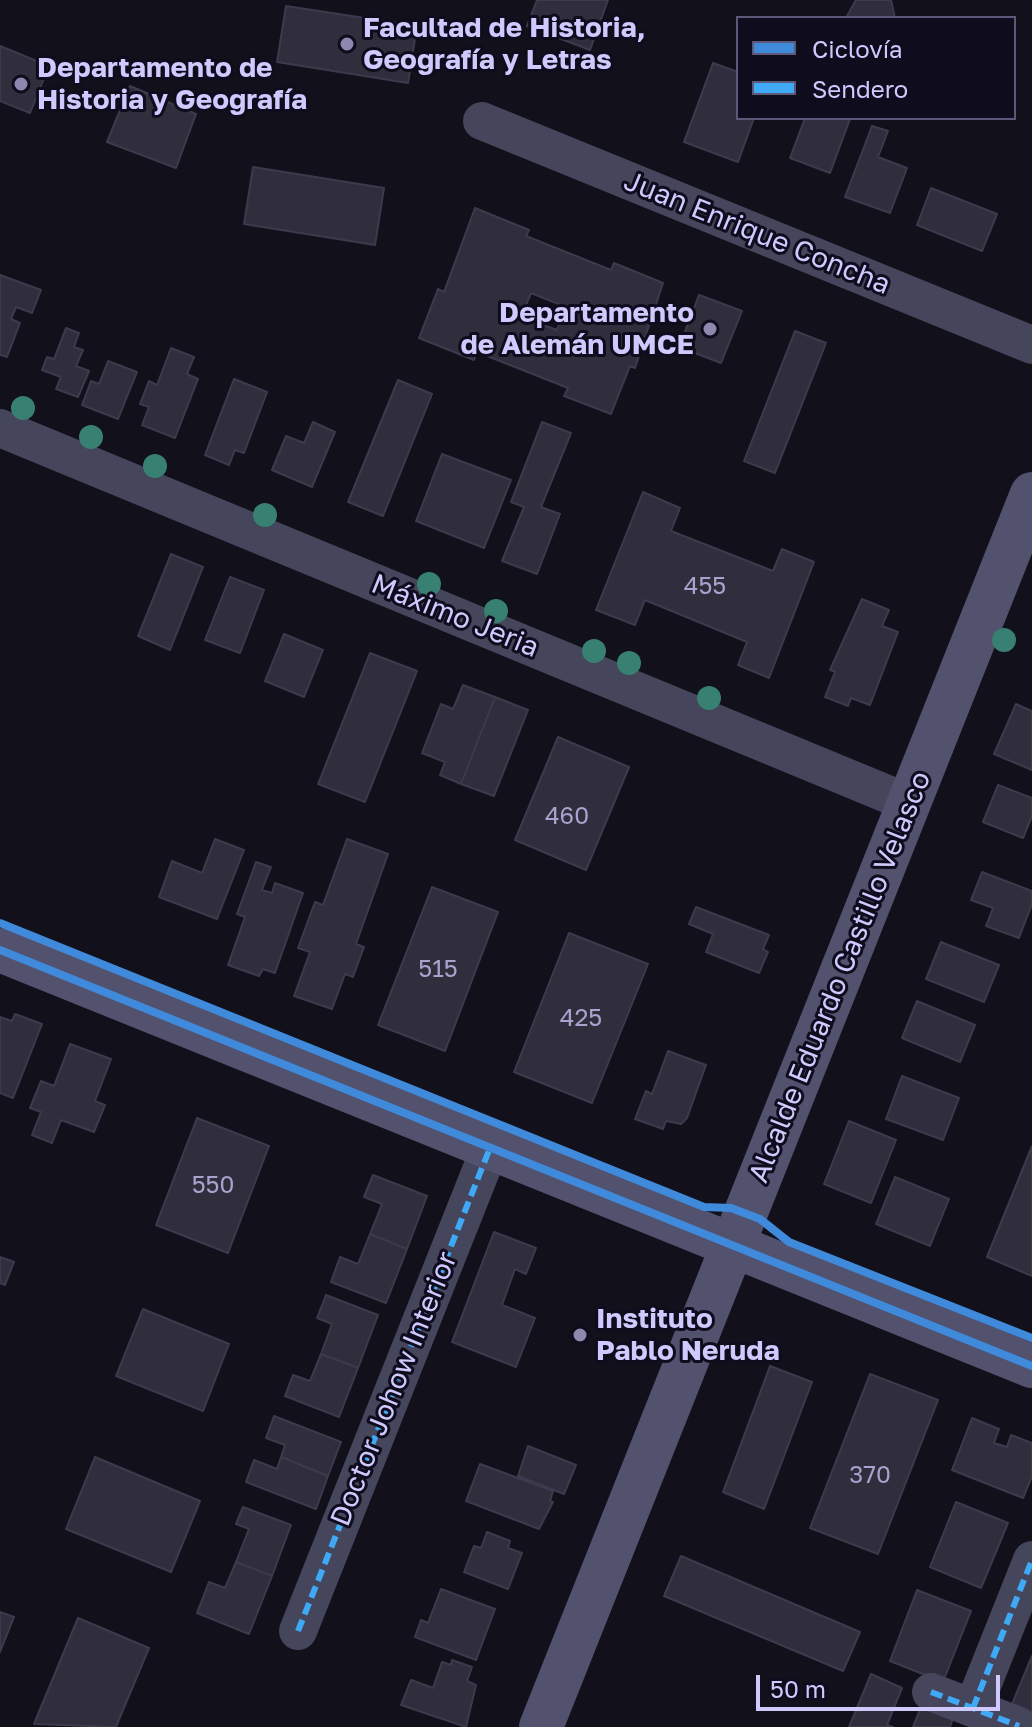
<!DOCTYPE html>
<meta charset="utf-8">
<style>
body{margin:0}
#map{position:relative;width:1032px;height:1727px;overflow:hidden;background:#12101a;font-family:"Golos Text",sans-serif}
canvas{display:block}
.legend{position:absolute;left:736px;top:16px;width:280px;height:104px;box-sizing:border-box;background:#0f0c1e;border:2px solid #5c5878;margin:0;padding:10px 14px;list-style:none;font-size:24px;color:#cfcafe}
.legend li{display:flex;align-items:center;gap:16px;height:40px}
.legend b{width:40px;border:2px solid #5c5878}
.scale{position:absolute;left:756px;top:1675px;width:244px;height:36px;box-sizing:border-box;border:4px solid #cfcafe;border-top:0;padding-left:10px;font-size:24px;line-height:28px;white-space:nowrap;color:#cfcafe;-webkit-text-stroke:6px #0f0c1e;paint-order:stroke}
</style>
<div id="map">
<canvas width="1032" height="1727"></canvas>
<ul class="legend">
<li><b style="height:10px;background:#408adc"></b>Ciclovía</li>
<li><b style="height:10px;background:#3fa9f5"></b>Sendero</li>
</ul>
<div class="scale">50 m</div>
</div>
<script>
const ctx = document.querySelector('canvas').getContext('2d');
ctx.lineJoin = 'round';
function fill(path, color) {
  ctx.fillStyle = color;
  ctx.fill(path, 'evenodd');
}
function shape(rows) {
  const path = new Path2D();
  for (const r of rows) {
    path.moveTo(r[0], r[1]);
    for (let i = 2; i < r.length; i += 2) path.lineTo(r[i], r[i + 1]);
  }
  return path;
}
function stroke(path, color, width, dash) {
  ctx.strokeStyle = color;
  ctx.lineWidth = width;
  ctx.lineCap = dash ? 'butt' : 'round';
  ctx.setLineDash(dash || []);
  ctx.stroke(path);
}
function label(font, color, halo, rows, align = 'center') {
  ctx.font = font + ' "Golos Text",sans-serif';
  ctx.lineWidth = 6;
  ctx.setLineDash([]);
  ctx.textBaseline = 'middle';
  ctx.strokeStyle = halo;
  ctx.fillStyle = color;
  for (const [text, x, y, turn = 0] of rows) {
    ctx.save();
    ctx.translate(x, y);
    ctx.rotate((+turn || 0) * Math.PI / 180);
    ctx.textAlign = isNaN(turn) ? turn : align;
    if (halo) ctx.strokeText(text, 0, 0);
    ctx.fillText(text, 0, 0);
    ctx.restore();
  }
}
const building = shape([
 [537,0,608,0,590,50,527,26,537,0],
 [856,0,891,0,895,18,846,18,856,0],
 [286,6,417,26,408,83,277,62,286,6],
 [0,46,49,66,30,113,0,101,0,46],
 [713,63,738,72,738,118,754,118,738,162,684,142,713,63],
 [130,86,196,114,176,168,107,142,130,86],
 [805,118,850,119,830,173,790,158,805,118],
 [872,126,888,131,878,157,907,168,890,213,845,197,872,126],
 [253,167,384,188,375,245,244,224,253,167],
 [931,188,997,214,982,251,917,225,931,188],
 [475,208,529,230,526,236,611,270,614,263,663,283,635,368,630,366,611,414,564,396,568,388,477,352,474,360,419,338,438,289,444,292,475,208],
 [531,293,566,307,557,330,521,317,531,293],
 [0,275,41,290,32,313,16,307,11,319,20,323,7,357,0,355,0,275],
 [699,295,742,311,721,363,679,347,699,295],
 [66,328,79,333,74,347,83,350,76,366,89,371,78,397,56,389,61,377,42,370,47,357,54,359,66,328],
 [795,331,826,343,775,473,744,461,795,331],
 [171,348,194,357,187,374,198,379,175,438,142,425,149,407,140,404,149,381,157,385,171,348],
 [108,361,137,372,118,419,82,405,91,381,99,384,108,361],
 [234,379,267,392,244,453,235,450,229,465,205,455,234,379],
 [398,380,432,394,383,516,348,502,398,380],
 [313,422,335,432,312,487,272,470,286,436,304,443,313,422],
 [542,422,571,433,541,507,560,514,537,574,502,561,524,507,511,502,542,422],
 [442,454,511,480,484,548,416,521,442,454],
 [643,492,680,508,671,531,773,571,782,549,814,562,769,678,738,665,747,642,645,600,635,625,596,610,643,492],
 [171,554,203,567,170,650,138,636,171,554],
 [230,577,264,590,240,653,205,640,230,577],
 [862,599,889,610,882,626,898,632,870,705,851,698,848,706,825,697,835,672,830,670,862,599],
 [284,634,323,650,304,697,265,681,284,634],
 [370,653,417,671,365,802,318,784,370,653],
 [463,685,495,697,461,784,440,775,445,762,422,753,441,704,453,709,463,685],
 [495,697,528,710,494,796,461,784,495,697],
 [1016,704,1032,711,1032,770,994,754,1016,704],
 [558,737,629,767,586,870,515,840,558,737],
 [998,785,1032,798,1032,816,1023,838,983,822,998,785],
 [215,839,244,850,217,919,159,897,172,861,202,873,215,839],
 [347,839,388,854,356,944,364,947,353,977,345,974,332,1009,294,996,310,952,298,948,315,902,323,905,347,839],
 [256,862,271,867,262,890,272,893,275,883,303,893,275,973,263,969,259,976,228,965,245,917,237,914,256,862],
 [982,872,1032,891,1032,904,1019,938,986,926,993,908,971,900,982,872],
 [432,887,498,912,445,1051,378,1025,432,887],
 [696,907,769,935,763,949,768,952,759,973,706,952,713,934,689,924,696,907],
 [569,933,648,964,592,1103,514,1072,569,933],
 [941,942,999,965,984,1002,926,979,941,942],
 [917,1001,975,1025,960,1062,902,1038,917,1001],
 [15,1014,42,1024,13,1098,0,1093,0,1017,12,1021,15,1014],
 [70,1044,111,1059,95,1101,105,1105,94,1132,61,1120,52,1143,32,1135,41,1112,30,1108,41,1081,54,1086,70,1044],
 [668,1051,706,1065,687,1118,681,1124,666,1121,663,1129,635,1119,646,1091,652,1094,668,1051],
 [902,1076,959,1098,943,1140,886,1119,902,1076],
 [197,1118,269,1146,228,1253,156,1225,197,1118],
 [849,1121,896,1140,871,1203,824,1184,849,1121],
 [1032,1146,1032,1276,987,1257,1032,1146],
 [373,1175,427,1196,407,1249,370,1234,382,1204,364,1197,373,1175],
 [895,1177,949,1199,930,1246,876,1224,895,1177],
 [494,1232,536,1248,526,1274,515,1269,502,1305,535,1318,516,1367,452,1342,494,1232],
 [370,1234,407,1249,386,1303,331,1282,340,1257,358,1264,370,1234],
 [0,1257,14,1262,5,1285,0,1283,0,1257],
 [326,1295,378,1315,358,1368,321,1354,332,1324,317,1318,326,1295],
 [143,1309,229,1344,203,1411,116,1376,143,1309],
 [321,1354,358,1368,339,1417,285,1396,293,1375,310,1381,321,1354],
 [770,1366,812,1382,764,1509,723,1492,770,1366],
 [870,1374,938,1400,878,1554,810,1528,870,1374],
 [274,1416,341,1442,328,1476,281,1457,285,1445,266,1438,274,1416],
 [972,1418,999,1429,994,1443,1007,1447,1011,1435,1032,1443,1032,1476,1023,1498,952,1470,972,1418],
 [528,1446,576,1465,564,1494,518,1476,528,1446],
 [95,1457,200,1501,171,1572,66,1529,95,1457],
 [281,1457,328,1476,316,1509,246,1482,254,1460,277,1469,281,1457],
 [480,1464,553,1491,550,1501,553,1502,539,1529,466,1501,480,1464],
 [956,1502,1008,1523,981,1588,930,1567,956,1502],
 [243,1507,291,1525,272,1576,236,1562,249,1529,236,1524,243,1507],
 [487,1532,510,1541,508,1548,522,1553,508,1589,464,1572,474,1546,481,1548,487,1532],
 [681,1556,860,1632,843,1671,664,1596,681,1556],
 [236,1562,272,1576,249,1634,197,1613,209,1582,225,1588,236,1562],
 [441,1589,495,1609,476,1660,415,1637,421,1620,428,1623,441,1589],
 [917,1590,971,1611,943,1682,890,1661,917,1590],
 [0,1612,14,1617,0,1652,0,1612],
 [78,1618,149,1648,116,1727,34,1724,78,1618],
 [1032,1656,1032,1718,1010,1709,1032,1656],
 [452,1660,472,1667,467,1681,476,1685,466,1727,401,1705,411,1680,433,1688,442,1662,451,1665,452,1660],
 [871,1674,902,1688,887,1725,893,1727,849,1727,871,1674],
 [922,1705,953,1718,950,1727,913,1727,922,1705]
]);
fill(building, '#302d3c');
stroke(building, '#3d3a4e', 2);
stroke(shape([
 [482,121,1032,345],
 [0,428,909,803],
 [298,1631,490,1148],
 [931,1692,1019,1726],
 [973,1708,1032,1560]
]), '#45455b', 38);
stroke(shape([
 [0,950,1032,1366],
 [541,1727,1032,494]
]), '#52516e', 44);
stroke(shape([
 [298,1631,490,1148],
 [931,1692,1019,1726],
 [973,1708,1032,1560]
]), '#3fa9f5', 6, [12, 6]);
stroke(shape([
 [0,923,704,1207,731,1208,760,1219,789,1242,1032,1338],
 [0,950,1032,1366]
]), '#408adc', 8);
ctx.fillStyle = '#388071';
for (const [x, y] of [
 [23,408],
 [91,437],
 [155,466],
 [265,515],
 [429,584],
 [496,611],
 [1004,640],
 [594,651],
 [629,663],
 [709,698]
]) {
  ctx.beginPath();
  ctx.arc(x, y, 12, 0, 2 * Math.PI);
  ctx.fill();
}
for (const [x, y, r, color] of [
 [347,44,8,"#8d89ae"],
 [21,84,8,"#8d89ae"],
 [710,329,8,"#8d89ae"],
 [580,1335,8,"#8d89ae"]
]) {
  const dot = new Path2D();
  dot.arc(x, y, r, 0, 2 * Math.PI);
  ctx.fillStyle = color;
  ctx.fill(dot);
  stroke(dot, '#0f0c1e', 3);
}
label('24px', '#a7a3ce', null, [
 ["455",705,586],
 ["460",567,816],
 ["515",438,969],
 ["425",581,1018],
 ["550",213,1185],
 ["370",870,1475]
]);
label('bold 28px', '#cfcafe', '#0f0c1e', [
 ["Facultad de Historia,",363,28],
 ["Geografía y Letras",363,60],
 ["Departamento de",37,68],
 ["Historia y Geografía",37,100],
 ["Departamento",694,313,"right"],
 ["de Alemán UMCE",694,345,"right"],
 ["Instituto",596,1319],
 ["Pablo Neruda",596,1351]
], 'left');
label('28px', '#cfcafe', '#0f0c1e', [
 ["Juan Enrique Concha",757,233,22],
 ["Máximo Jeria",455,616,22],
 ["Alcalde Eduardo Castillo Velasco",840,977,-68],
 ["Doctor Johow Interior",394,1389,-68]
]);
</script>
